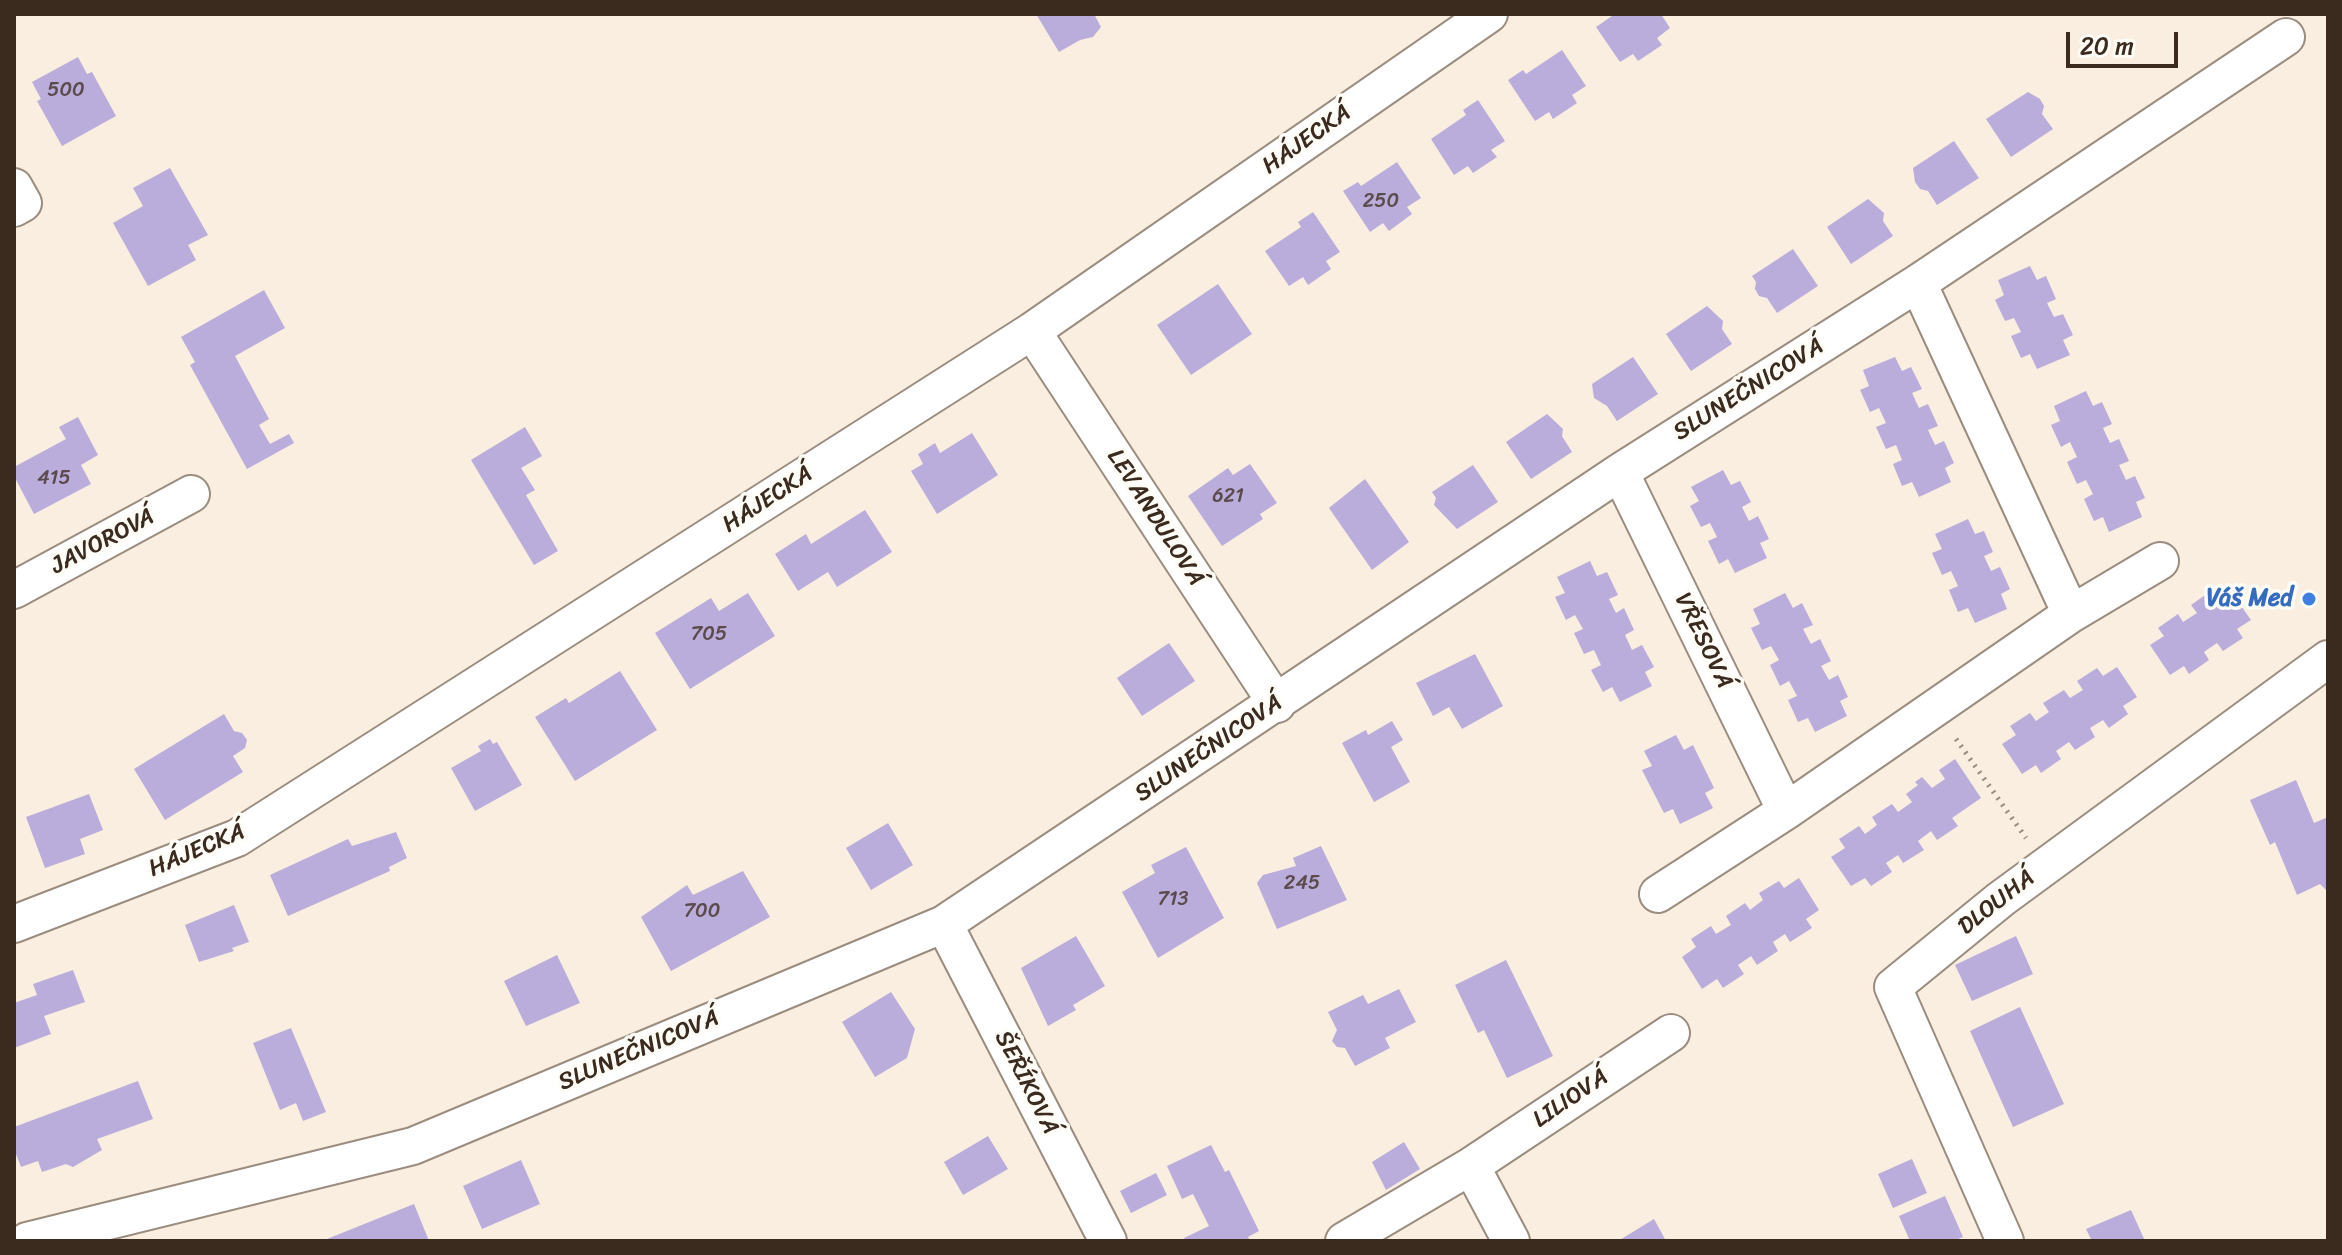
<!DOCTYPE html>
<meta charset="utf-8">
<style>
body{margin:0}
#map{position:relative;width:2342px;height:1255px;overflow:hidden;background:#f9eedf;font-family:Sriracha,sans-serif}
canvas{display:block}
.frame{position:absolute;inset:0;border:16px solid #3b2a1e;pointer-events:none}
.scale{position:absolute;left:2066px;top:32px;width:112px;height:36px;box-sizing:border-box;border:4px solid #3b2a1e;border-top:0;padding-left:10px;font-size:24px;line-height:28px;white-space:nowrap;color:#3b2a1e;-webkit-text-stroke:6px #fdfcf7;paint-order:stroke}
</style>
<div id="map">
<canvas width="2342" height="1255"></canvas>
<div class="frame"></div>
<div class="scale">20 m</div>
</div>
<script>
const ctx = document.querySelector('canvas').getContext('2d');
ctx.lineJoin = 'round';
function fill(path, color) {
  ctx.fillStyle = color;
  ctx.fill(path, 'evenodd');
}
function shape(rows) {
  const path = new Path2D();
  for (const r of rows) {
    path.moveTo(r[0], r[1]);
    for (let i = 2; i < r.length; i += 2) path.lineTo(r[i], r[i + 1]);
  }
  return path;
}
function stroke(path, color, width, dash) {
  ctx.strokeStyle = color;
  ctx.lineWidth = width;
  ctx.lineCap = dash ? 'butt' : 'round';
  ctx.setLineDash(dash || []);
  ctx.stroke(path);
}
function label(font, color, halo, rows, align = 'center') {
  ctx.font = font + ' Sriracha,sans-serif';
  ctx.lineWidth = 7;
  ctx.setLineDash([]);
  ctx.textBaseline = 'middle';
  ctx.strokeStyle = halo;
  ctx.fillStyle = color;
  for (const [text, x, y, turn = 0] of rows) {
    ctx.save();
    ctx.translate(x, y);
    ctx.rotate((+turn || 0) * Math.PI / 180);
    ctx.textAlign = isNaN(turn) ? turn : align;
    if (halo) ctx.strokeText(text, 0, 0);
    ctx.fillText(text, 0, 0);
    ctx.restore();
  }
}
fill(shape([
 [1036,14,1094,14,1101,27,1093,37,1080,40,1059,52],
 [1615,14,1661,14,1670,28,1657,38,1662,45,1638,61,1633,54,1620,62,1596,27],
 [1562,50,1586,86,1572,95,1577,103,1553,119,1549,112,1535,121,1508,80,1523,70,1526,74],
 [78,57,87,74,92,72,116,116,62,146,37,101,41,99,32,82],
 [2028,92,2040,99,2044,106,2042,114,2053,129,2011,157,1986,119],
 [1478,100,1505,141,1491,150,1497,157,1473,173,1468,166,1454,175,1431,139,1466,115,1463,110],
 [1954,141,1979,178,1937,205,1928,191,1920,189,1915,182,1913,168],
 [1397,162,1421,198,1407,207,1412,214,1389,231,1383,223,1370,232,1343,191,1358,182,1361,186],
 [170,168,208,235,188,245,196,260,148,286,113,223,143,206,133,188],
 [1868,199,1884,213,1883,221,1893,236,1851,264,1827,227],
 [1313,212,1340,252,1326,261,1331,269,1308,285,1303,277,1289,286,1265,251,1301,227,1298,222],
 [1793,249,1818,286,1777,313,1767,298,1759,296,1755,289,1756,282,1752,276],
 [2030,266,2037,280,2046,276,2056,299,2047,303,2054,317,2063,314,2073,335,2063,340,2070,355,2037,369,2030,354,2021,358,2011,336,2021,332,2014,318,2005,321,1995,300,2004,295,1998,280],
 [1218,284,1252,334,1191,375,1157,325],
 [264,290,285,328,235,356,269,419,259,425,270,444,289,434,294,443,247,469,190,365,195,362,181,337],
 [1707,306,1723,321,1722,329,1732,344,1691,371,1666,334],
 [1633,357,1658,394,1617,421,1607,406,1594,398,1592,384],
 [1895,357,1902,371,1911,367,1922,389,1912,393,1919,408,1928,404,1938,426,1928,430,1935,445,1944,441,1954,463,1945,468,1951,482,1919,497,1912,482,1902,486,1893,464,1902,460,1896,445,1886,449,1876,427,1886,423,1879,408,1870,412,1860,390,1869,386,1863,370],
 [2086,391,2093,406,2102,402,2112,424,2103,428,2110,443,2119,439,2129,461,2119,465,2126,480,2135,476,2145,498,2136,502,2142,517,2109,532,2103,517,2094,521,2084,499,2093,494,2086,480,2077,484,2067,462,2077,457,2070,442,2061,447,2051,425,2060,421,2054,406],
 [1547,414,1563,429,1562,436,1572,452,1531,479,1506,442],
 [78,417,98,455,81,465,91,484,34,514,14,476,14,467,66,439,59,427],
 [525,427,542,456,521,468,535,490,526,495,558,551,534,565,471,460],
 [972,433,998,475,937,514,911,471,923,464,918,454,935,443,940,453],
 [1250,464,1277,503,1260,514,1263,519,1222,546,1188,496,1228,468,1233,475],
 [1473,465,1498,502,1457,529,1434,505,1436,498,1432,492],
 [1723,470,1731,485,1740,481,1751,502,1742,507,1749,521,1758,516,1769,539,1760,543,1767,558,1735,573,1728,559,1719,564,1708,541,1717,537,1710,523,1701,527,1690,506,1699,501,1691,487],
 [1365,479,1409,542,1372,570,1329,508],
 [865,510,892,552,837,587,828,572,798,591,775,554,806,534,811,544],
 [1968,519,1975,534,1984,531,1993,552,1984,556,1991,571,2000,567,2010,589,2001,594,2007,609,1975,623,1968,608,1958,612,1949,590,1958,586,1951,571,1942,575,1932,553,1942,549,1935,534],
 [1590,561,1597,576,1607,572,1618,595,1609,599,1616,613,1624,608,1634,630,1625,635,1632,650,1642,645,1654,667,1645,672,1652,686,1620,702,1612,687,1603,692,1591,670,1601,665,1594,650,1584,654,1574,633,1583,629,1575,615,1566,620,1555,597,1565,593,1557,577],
 [2230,590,2251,620,2237,629,2243,638,2223,651,2217,643,2204,652,2209,660,2189,674,2184,666,2170,675,2150,645,2164,636,2158,628,2178,614,2183,622,2197,613,2191,605,2211,591,2217,600],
 [748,593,775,636,690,689,655,633,711,598,719,611],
 [1785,593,1793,608,1802,603,1813,625,1803,629,1811,644,1820,639,1831,661,1821,666,1829,680,1838,675,1848,697,1840,701,1847,716,1815,732,1808,718,1798,722,1788,700,1797,696,1789,681,1780,686,1770,665,1779,660,1771,646,1762,650,1751,628,1760,624,1753,609],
 [1169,643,1195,681,1142,716,1117,678],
 [1475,654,1503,706,1462,729,1449,707,1433,716,1416,683],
 [2117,667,2137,697,2123,706,2128,714,2109,728,2103,720,2090,728,2095,737,2075,750,2069,742,2056,751,2061,759,2041,773,2036,765,2022,774,2002,744,2016,735,2010,726,2030,713,2036,721,2049,712,2043,703,2064,690,2070,698,2083,690,2077,681,2097,668,2103,676],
 [620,671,657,730,575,781,535,717,566,698,569,703],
 [224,714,234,731,242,733,247,740,245,748,233,756,243,772,165,820,134,769],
 [1392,721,1403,740,1391,747,1410,782,1374,802,1342,743,1366,730,1368,735],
 [1676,735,1684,750,1693,745,1714,788,1705,793,1713,808,1680,824,1673,809,1664,813,1642,770,1652,766,1644,751],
 [490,739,493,744,497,742,522,785,475,811,451,768,481,751,478,746],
 [1955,759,1981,798,1952,818,1958,826,1937,840,1931,831,1918,841,1924,850,1903,863,1898,855,1886,863,1892,872,1871,886,1865,878,1851,886,1831,857,1845,848,1839,839,1859,826,1865,834,1877,825,1872,817,1892,804,1898,812,1912,802,1906,794,1918,785,1915,782,1922,777,1932,788,1945,779,1939,770],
 [2296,780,2314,823,2328,817,2328,892,2320,884,2297,895,2275,842,2270,845,2250,800],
 [89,794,103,830,80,839,85,854,45,868,26,817],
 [888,823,913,865,871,890,846,848],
 [396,832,407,858,389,867,390,871,288,916,270,875,348,839,352,846],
 [1321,846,1347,900,1277,929,1257,883,1263,875,1296,866,1293,858],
 [1186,847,1224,918,1158,958,1122,892,1155,873,1151,865],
 [743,871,770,917,671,971,641,917,687,885,693,895],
 [1799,878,1819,910,1806,919,1812,928,1790,942,1785,934,1773,942,1778,951,1757,965,1751,956,1738,965,1744,974,1723,988,1717,979,1702,989,1682,957,1696,947,1691,939,1711,926,1716,934,1731,925,1726,916,1745,903,1750,910,1763,900,1759,893,1779,881,1784,888],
 [234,905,249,942,232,948,234,951,199,962,185,925],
 [1076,936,1105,986,1073,1005,1076,1010,1048,1026,1021,968],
 [2016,936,2033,974,1972,1001,1955,965],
 [557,955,580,1003,526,1026,504,981],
 [1506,960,1553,1056,1507,1078,1484,1030,1478,1033,1455,985],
 [73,970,85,1002,44,1016,51,1034,14,1048,14,1003,37,995,33,984],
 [1399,989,1416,1022,1385,1038,1390,1048,1355,1066,1345,1048,1337,1047,1332,1041,1337,1030,1328,1012,1363,995,1368,1004],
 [891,992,915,1029,907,1058,875,1077,842,1022],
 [2020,1007,2064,1104,2013,1127,1970,1031],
 [291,1028,326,1112,303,1121,296,1103,280,1110,253,1043],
 [138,1081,153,1119,97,1139,102,1150,73,1167,66,1164,42,1172,38,1161,21,1167,14,1149,14,1127],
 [988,1136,1008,1169,963,1195,944,1162],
 [1404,1142,1420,1169,1386,1190,1372,1162],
 [1211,1145,1225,1172,1229,1170,1259,1231,1248,1237,1250,1241,1186,1241,1184,1238,1209,1226,1193,1194,1182,1199,1167,1166],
 [1912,1159,1927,1193,1893,1208,1878,1174],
 [521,1160,540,1204,482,1229,463,1186],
 [1156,1173,1167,1195,1131,1213,1120,1191],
 [1945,1196,1963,1237,1953,1241,1910,1241,1899,1216],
 [414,1204,429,1241,322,1241],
 [2131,1210,2145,1241,2092,1241,2086,1229],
 [1654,1219,1666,1241,1618,1241]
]), '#baaddb');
const street = shape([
 [14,187,23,203,14,208],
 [1918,283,2071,614],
 [1032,331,1277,704],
 [1620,472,1786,811],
 [14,590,191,494],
 [1658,894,1786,811,2071,614,2160,561],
 [14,924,237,838,1032,331,1489,14],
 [944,924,1108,1241],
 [1471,1166,1511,1241],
 [27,1241,413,1146,944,924,1620,472,1918,283,2286,37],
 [1344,1241,1471,1166,1671,1033],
 [2005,1241,1893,987,2001,899,2328,659]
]);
stroke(street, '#9a8c7e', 40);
stroke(shape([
 [1956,739,2026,838]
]), '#9a8c7e', 5, [2, 6]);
stroke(street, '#fff', 36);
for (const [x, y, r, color] of [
 [2309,599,8,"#3f7fe0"]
]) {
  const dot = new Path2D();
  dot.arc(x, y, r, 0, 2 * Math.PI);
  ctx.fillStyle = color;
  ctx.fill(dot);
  stroke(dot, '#fdfcf7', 3);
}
label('20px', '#5b4b4d', null, [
 ["500",66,91],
 ["250",1381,202],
 ["415",54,479],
 ["621",1228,497],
 ["705",709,635],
 ["245",1302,884],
 ["713",1173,900],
 ["700",702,912]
]);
label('24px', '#3b2a1e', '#fdfcf7', [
 ["HÁJECKÁ",1307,140,-35],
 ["SLUNEČNICOVÁ",1749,390,-32],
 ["HÁJECKÁ",768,500,-33],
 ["LEVANDULOVÁ",1155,518,57],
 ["JAVOROVÁ",103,542,-28],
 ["VŘESOVÁ",1703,641,64],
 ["SLUNEČNICOVÁ",1209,749,-34],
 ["HÁJECKÁ",197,851,-23],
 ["DLOUHÁ",1997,903,-38],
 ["SLUNEČNICOVÁ",639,1051,-23],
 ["ŠEŘÍKOVÁ",1026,1083,63],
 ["LILIOVÁ",1571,1099,-34]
]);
label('bold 24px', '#366cbe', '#fdfcf7', [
 ["Váš Med",2293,599]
], 'right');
</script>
